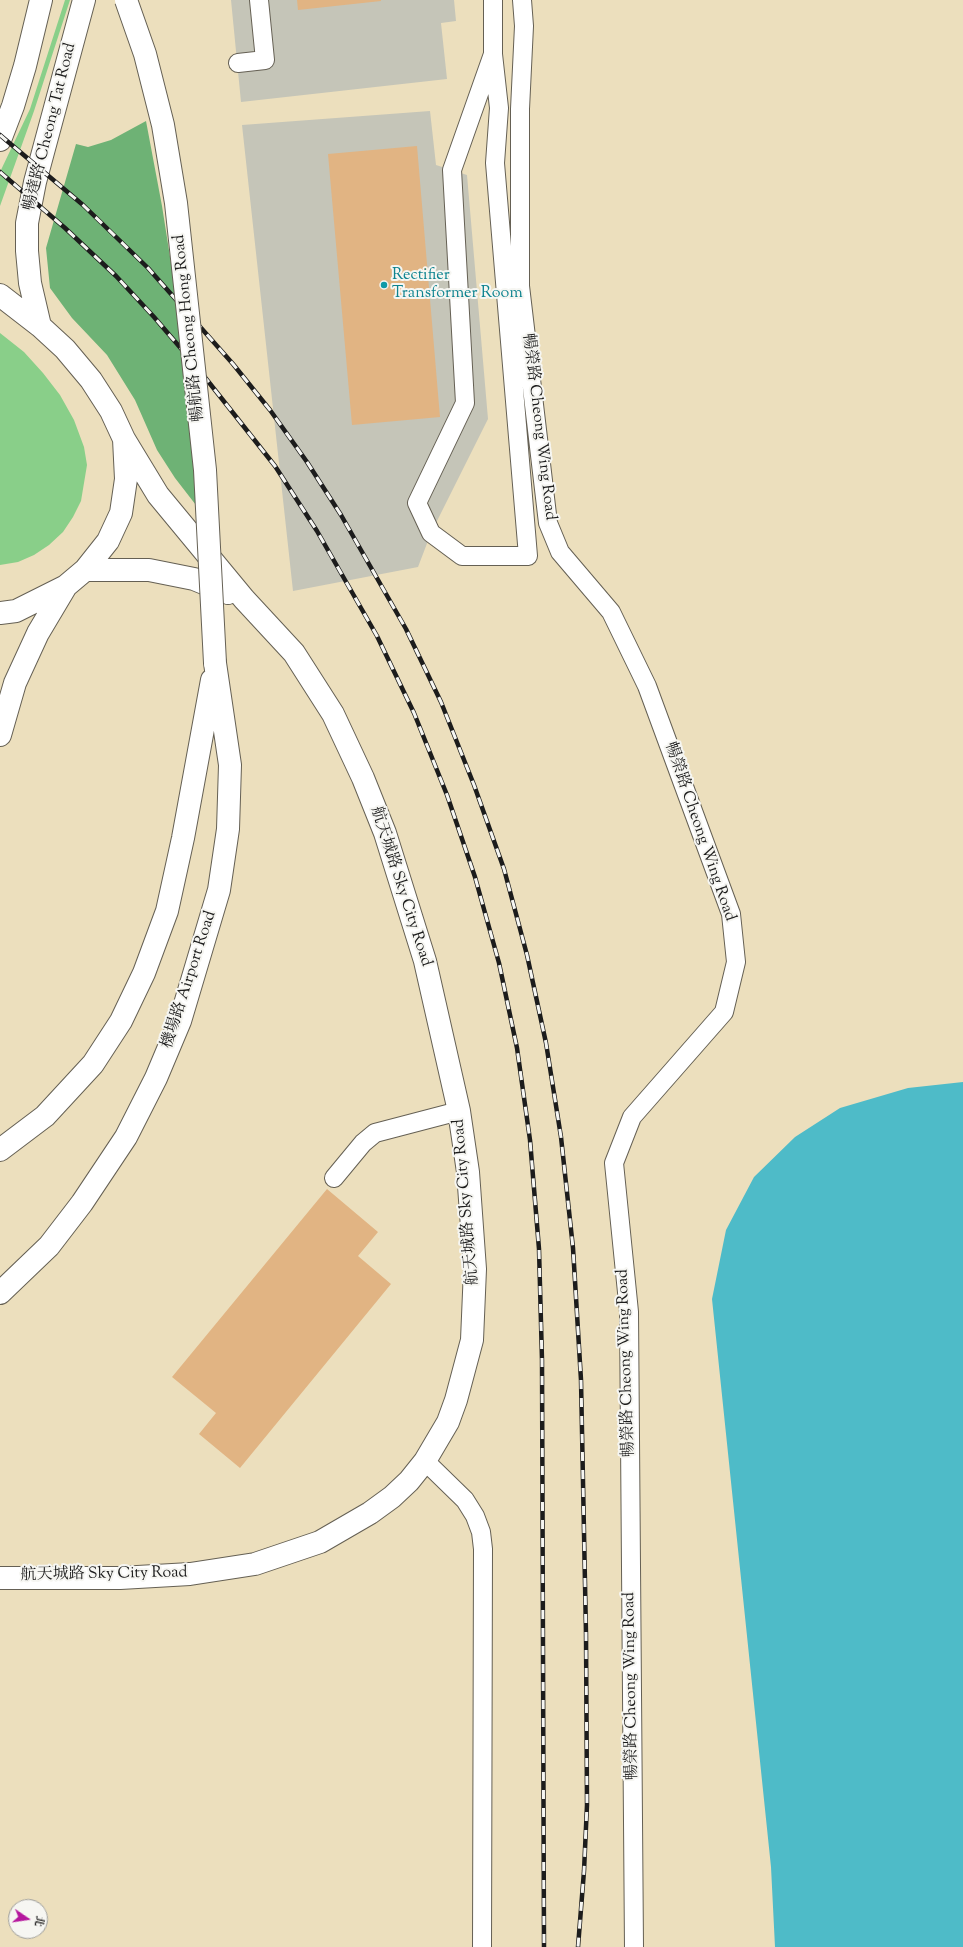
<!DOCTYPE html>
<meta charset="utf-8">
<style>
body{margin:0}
#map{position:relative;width:963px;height:1947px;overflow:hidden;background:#ecdfbd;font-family:"Sorts Mill Goudy","Noto Serif TC",serif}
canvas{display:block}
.north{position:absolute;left:8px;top:1899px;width:40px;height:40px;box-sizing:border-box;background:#f6f6f2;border:1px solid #9f9f9c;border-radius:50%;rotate:103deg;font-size:11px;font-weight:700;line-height:16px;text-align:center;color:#1c1c1c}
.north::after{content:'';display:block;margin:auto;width:14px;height:18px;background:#b5179e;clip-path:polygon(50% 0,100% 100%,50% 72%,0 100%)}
</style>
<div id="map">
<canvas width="963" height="1947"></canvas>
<div class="north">北</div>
</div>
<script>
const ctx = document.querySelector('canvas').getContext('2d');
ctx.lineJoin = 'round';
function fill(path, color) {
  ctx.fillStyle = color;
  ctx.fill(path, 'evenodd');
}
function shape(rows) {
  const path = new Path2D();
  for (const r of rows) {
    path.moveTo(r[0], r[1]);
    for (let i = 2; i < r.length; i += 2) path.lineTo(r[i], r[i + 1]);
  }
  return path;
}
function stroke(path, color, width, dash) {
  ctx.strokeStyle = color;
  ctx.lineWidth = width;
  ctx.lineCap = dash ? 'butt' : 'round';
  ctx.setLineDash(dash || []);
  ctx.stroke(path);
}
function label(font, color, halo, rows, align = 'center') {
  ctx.font = font + ' "Sorts Mill Goudy","Noto Serif TC",serif';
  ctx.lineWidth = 4;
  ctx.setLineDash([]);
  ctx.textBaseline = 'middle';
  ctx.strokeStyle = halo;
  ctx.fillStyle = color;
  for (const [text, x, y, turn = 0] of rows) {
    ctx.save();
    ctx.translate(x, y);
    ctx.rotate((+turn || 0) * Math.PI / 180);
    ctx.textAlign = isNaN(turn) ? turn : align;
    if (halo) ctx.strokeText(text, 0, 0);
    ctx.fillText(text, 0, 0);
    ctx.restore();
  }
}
fill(shape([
 [231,0,454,0,456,21,441,23,447,79,241,102],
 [430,111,436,165,467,175,488,419,431,533,418,567,293,591,242,125]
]), '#c5c5b8');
fill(shape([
 [65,0,70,0,34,111,0,206,0,172,30,109],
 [0,333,24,352,43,373,60,395,74,420,84,447,87,465,81,501,73,517,63,532,49,545,34,555,18,562,0,565]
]), '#89cf89');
fill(shape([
 [146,121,162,206,188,371,199,509,175,478,157,450,135,400,107,355,72,318,50,288,46,248,76,144,88,147,111,140]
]), '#6eb275');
fill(shape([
 [963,1082,963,1947,775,1947,771,1867,712,1299,726,1230,754,1177,795,1137,840,1108,908,1088]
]), '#4ebbc8');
fill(shape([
 [297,0,381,0,381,1,298,10],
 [417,146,440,417,352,425,328,154],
 [327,1189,378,1232,358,1256,391,1284,240,1468,199,1434,216,1413,172,1377]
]), '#e1b483');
const lane = shape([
 [522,0,524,26,520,109,520,286,548,523,560,552,611,612,647,686,731,914,736,962,724,1012,632,1117,614,1163,629,1312,634,1947],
 [493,54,499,108,495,163,528,556,462,556,431,533,417,503,465,403,452,170,493,54],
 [493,54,493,0],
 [238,63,265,60,259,0],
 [334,1178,363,1143,375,1133,459,1111],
 [425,1461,465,1500,475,1516,481,1532,483,1549,482,1947]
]);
const secondary = shape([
 [0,140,13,106,25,66,41,0],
 [0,295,40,326,65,349,91,380,111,411,124,439,126,479,121,513,108,541,85,570,66,586,16,611,0,613],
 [40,326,30,283,27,251,27,223,35,182,84,0],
 [85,570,149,570,194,579,228,593],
 [0,735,15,683,38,633,66,586],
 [0,1150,45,1116,93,1064,121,1021,144,973,167,911,183,838,212,680],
 [0,1293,49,1246,82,1203,126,1137,156,1078,180,1021,219,890,228,829,230,765,215,663],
 [0,1578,120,1578,190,1574,255,1564,320,1542,370,1513,392,1497,409,1481,425,1461,448,1422,456,1400,472,1340,475,1269,468,1172,459,1111,425,961,385,833,363,778,333,714,294,653,244,599,158,495,124,439]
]);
stroke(lane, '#656054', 20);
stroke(secondary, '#656054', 24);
stroke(lane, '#fff', 18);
stroke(secondary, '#fff', 22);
const rail = shape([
 [0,135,83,205,148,268,233,364,270,410,307,462,341,515,406,629,441,702,474,785,504,869,527,955,546,1043,561,1137,573,1248,581,1380,586,1634,587,1805,584,1871,578,1947],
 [0,172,65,228,116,276,154,317,196,366,275,466,317,531,377,636,414,713,447,795,475,877,499,963,517,1048,530,1140,539,1249,542,1360,544,1947]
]);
stroke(rail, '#1c1c1c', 4.5);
stroke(rail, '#f6f6f2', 3, [9]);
const secondaryBridge = shape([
 [126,0,145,54,163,125,176,203,205,470,215,663]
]);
stroke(secondaryBridge, '#656054', 24, []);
stroke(secondaryBridge, '#fff', 22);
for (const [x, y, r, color] of [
 [384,285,4,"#0f9aa8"]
]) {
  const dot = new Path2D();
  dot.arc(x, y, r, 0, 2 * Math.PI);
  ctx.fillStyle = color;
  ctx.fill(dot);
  stroke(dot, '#f6f6f2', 1.5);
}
label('16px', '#1c1c1c', '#f6f6f2', [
 ["暢達路 Cheong Tat Road",51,127,-76],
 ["暢航路 Cheong Hong Road",190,328,-96],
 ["暢榮路 Cheong Wing Road",538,427,83],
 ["暢榮路 Cheong Wing Road",699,832,71],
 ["航天城路 Sky City Road",400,887,72],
 ["機場路 Airport Road",190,980,-72],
 ["航天城路 Sky City Road",467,1202,-95],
 ["暢榮路 Cheong Wing Road",627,1363,-92],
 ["航天城路 Sky City Road",104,1575,-1],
 ["暢榮路 Cheong Wing Road",632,1686,-91]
]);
label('16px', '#0d838f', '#f6f6f2', [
 ["Rectifier",392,276],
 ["Transformer Room",392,294]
], 'left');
</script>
